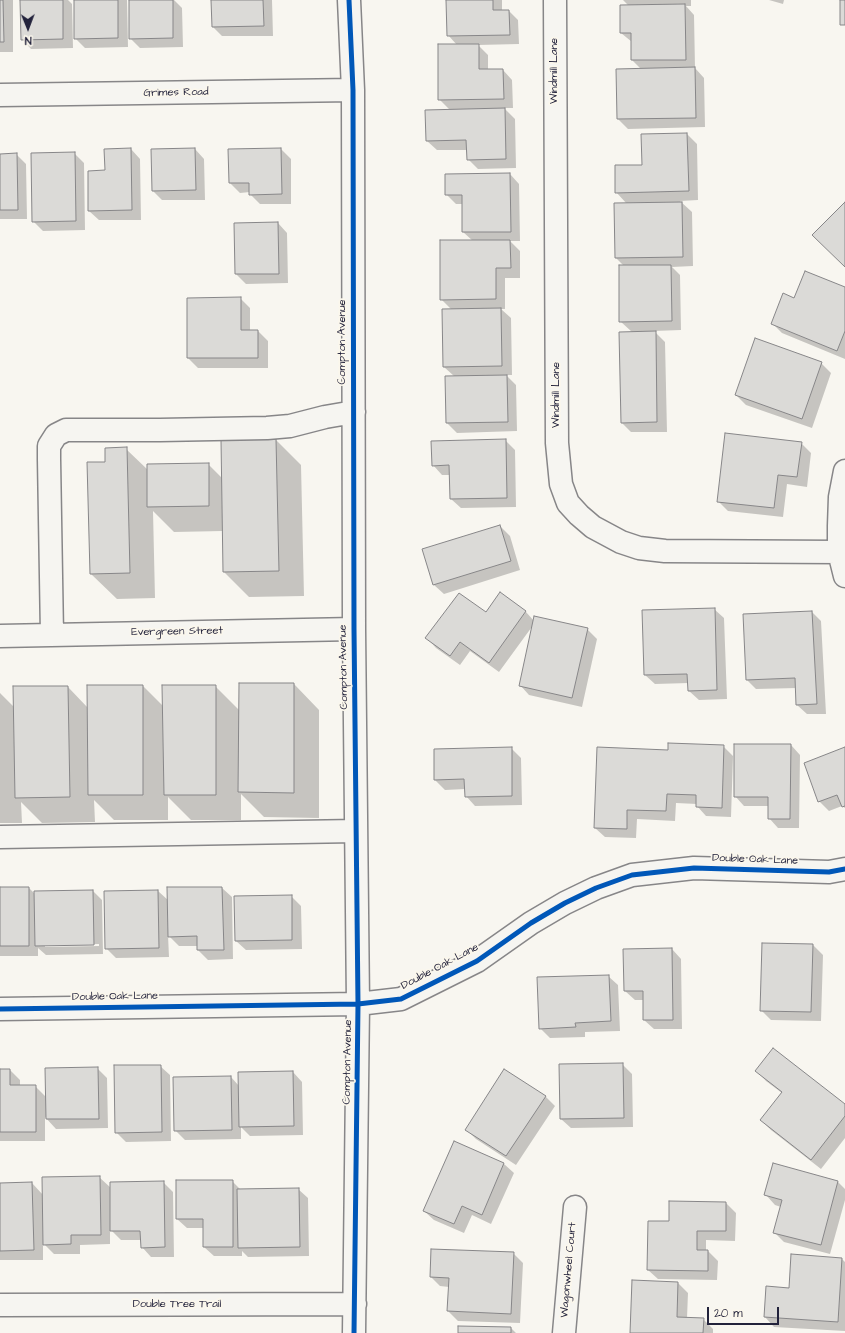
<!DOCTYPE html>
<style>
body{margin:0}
#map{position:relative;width:845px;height:1333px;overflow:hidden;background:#f8f6f0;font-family:"Architects Daughter",sans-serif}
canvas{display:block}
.north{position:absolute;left:8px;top:8px;width:40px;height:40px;-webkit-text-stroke:3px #fbf7ec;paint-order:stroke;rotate:179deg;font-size:11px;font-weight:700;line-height:16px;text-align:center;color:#22223b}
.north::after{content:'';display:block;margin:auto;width:14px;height:18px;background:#22223b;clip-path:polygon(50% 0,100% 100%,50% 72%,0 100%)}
.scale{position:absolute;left:707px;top:1307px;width:72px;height:18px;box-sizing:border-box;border:2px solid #22223b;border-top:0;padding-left:5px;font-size:12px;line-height:14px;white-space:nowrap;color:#22223b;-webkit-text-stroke:3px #fbf7ec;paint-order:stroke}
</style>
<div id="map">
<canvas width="845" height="1333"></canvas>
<div class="north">N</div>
<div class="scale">20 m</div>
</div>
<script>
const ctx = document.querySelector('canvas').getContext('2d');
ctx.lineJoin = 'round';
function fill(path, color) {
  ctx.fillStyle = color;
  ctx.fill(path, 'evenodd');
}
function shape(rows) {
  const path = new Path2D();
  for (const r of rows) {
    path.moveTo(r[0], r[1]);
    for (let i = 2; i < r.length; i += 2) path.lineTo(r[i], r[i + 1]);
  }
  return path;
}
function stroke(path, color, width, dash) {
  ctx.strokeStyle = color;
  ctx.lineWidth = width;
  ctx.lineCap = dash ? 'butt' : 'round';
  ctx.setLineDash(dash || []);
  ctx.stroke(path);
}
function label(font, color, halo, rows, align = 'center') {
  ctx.font = font + ' "Architects Daughter",sans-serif';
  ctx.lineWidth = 3.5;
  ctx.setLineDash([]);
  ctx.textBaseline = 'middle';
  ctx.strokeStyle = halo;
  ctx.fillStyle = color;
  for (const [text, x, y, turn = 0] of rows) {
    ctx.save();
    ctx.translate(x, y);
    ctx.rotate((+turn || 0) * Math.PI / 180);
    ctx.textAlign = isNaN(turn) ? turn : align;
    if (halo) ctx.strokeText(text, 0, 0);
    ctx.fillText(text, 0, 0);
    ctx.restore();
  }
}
fill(shape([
 [0,0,13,0,13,52,0,52],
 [21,0,68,0,72,4,73,48,31,49,22,39],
 [75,0,127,0,128,47,85,48,75,38],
 [130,0,174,0,182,8,183,47,140,48,130,38],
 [212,0,272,0,273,36,222,36,213,27],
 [447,0,502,0,502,11,509,11,518,20,519,44,478,45,488,55,488,70,503,70,512,80,513,108,504,108,515,119,516,168,478,169,468,159,468,150,437,150,427,141,450,110,439,99,457,45,448,35],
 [623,0,691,0,691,6,686,6,694,15,695,68,704,78,705,127,628,129,618,119,641,69,632,60,632,42,621,33,628,5],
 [769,0,784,0,783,4],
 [687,134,697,144,698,200,680,201,692,212,693,266,672,267,680,275,681,330,654,331,665,342,667,432,631,432,622,423,632,332,620,321,624,266,616,258,627,204,616,192,643,166],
 [131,149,140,159,141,220,99,220,89,211,106,171],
 [195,149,204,159,205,200,162,200,153,191],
 [281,149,291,159,291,204,260,204,250,194,250,192,240,193,230,183],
 [74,153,84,163,85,230,43,231,33,221],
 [16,154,26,164,27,219,0,219,0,155],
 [510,174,519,184,520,241,510,241,520,251,520,278,505,278,505,309,501,309,511,318,512,375,506,375,516,385,517,431,457,433,447,423,454,376,444,367,451,309,441,299,473,241,463,232,463,204,456,204,446,194],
 [278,223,287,233,288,283,246,284,236,274,235,224],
 [845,289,845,359,782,333,772,323],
 [240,298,250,308,250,331,258,331,268,341,268,368,198,368,188,358],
 [821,363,831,373,812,428,746,405,736,395],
 [276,440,301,465,304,596,249,597,224,572,223,531,174,532,153,511,155,598,117,599,91,574,106,463,126,449,148,470,208,464,222,478],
 [505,440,515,450,516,507,461,508,451,499,451,475,442,475,433,465],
 [801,443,811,453,807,487,787,484,783,517,728,511,718,501],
 [500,526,510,536,520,570,444,594,434,585],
 [500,594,526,612,534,621,587,629,597,639,582,707,529,695,520,685,534,624,499,672,470,651,460,665,436,648,427,638,486,613],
 [714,609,724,618,727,699,699,700,689,691,689,683,655,684,645,675],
 [812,612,821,621,826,714,807,714,797,705,797,688,756,689,747,680],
 [294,684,319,710,319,818,264,817,241,794,241,820,191,820,168,797,168,820,114,820,94,800,95,822,42,823,21,802,22,823,0,823,0,693,15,708,68,687,88,708,143,686,164,707,215,686,239,710],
 [791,745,800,755,799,828,778,828,769,818,769,806,744,806,735,796],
 [723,746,733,756,731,817,706,816,697,806,697,804,676,803,675,821,637,819,636,838,605,837,595,828,669,751],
 [511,748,521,758,522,805,475,806,466,796,465,789,445,790,435,780,435,750],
 [845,748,845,808,842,806,829,811,819,801],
 [0,888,29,888,36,895,93,891,102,900,103,954,46,955,38,948,38,956,0,956],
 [99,944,99,946,45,947,45,945],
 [222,888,232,897,233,959,208,960,198,950,198,946,179,946,168,935,169,957,116,958,106,948,105,892,158,891,169,901],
 [291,896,301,906,302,949,246,950,236,941],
 [813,945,823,955,821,1021,771,1020,761,1010],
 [672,949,681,959,682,1029,654,1029,644,1020,644,1000,635,1000,625,991],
 [608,976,618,985,620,1031,585,1032,585,1037,550,1038,540,1028],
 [622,1064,632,1074,633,1127,571,1128,561,1119],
 [160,1066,170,1075,171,1141,126,1142,116,1132],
 [97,1068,107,1078,108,1128,56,1129,45,1117,45,1141,0,1141,0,1070,10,1070,20,1080,20,1086,35,1086,46,1097],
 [757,1071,845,1105,845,1138,821,1169,771,1130,761,1120,782,1093,766,1081],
 [293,1072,302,1082,303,1135,250,1136,241,1127,241,1139,185,1140,175,1130,231,1077,239,1086],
 [545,1096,555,1106,516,1165,476,1139,466,1129],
 [454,1142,504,1164,514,1173,491,1224,472,1215,464,1233,434,1220,424,1211],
 [99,1177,111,1188,163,1182,173,1192,174,1257,151,1257,142,1247,141,1240,121,1240,110,1229,110,1244,80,1245,80,1254,54,1254,43,1243,43,1260,0,1260,0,1184,32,1183,43,1195],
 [232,1181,241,1190,298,1189,308,1198,309,1256,248,1257,242,1251,242,1256,214,1256,204,1247,204,1228,187,1228,177,1219],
 [838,1182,845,1189,845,1200,830,1254,784,1242,774,1232,781,1207,775,1205,766,1195],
 [726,1203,736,1213,735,1241,706,1240,706,1251,708,1251,718,1261,717,1280,658,1279,648,1270,670,1222],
 [513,1253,523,1263,520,1323,458,1321,448,1311,449,1287,440,1286,431,1277],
 [842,1259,845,1262,845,1331,774,1327,765,1317,790,1289],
 [633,1281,678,1283,688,1293,687,1318,703,1319,713,1329,713,1333,631,1333],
 [511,1328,516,1333,459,1333]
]), '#0003');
const building = shape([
 [0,0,3,0,4,42,0,42,0,0],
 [20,0,63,0,63,39,21,40,20,0],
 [74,0,118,0,118,38,74,39,74,0],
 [129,0,173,0,173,38,129,39,129,0],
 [211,0,263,0,264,26,212,27,211,0],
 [446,0,493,0,493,10,509,10,510,35,447,36,446,0],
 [840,0,845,0,845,25,840,25,840,0],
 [685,4,686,60,631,60,631,33,620,33,620,5,685,4],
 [438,44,479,44,479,69,503,69,504,99,438,100,438,44],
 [695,67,696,118,617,119,616,69,695,67],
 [505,108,506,159,467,160,466,140,426,141,425,110,505,108],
 [687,133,689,191,615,193,615,165,642,165,641,134,687,133],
 [131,148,132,210,88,211,88,171,105,170,104,149,131,148],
 [195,148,196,190,152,191,151,149,195,148],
 [281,148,282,194,249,195,249,183,229,183,228,149,281,148],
 [75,152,76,221,32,222,31,153,75,152],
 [17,153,18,210,0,210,0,154,17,153],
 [510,173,511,232,462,232,462,195,445,195,445,174,510,173],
 [682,202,683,257,615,258,614,203,682,202],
 [845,202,845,267,812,235,845,202],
 [278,222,279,274,235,274,234,223,278,222],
 [440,240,510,240,511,268,496,268,496,299,440,300,440,240],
 [619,265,671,265,672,321,619,322,619,265],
 [805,271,845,287,845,331,837,351,771,324,783,293,794,298,805,271],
 [241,297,241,330,258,330,258,358,187,358,187,298,241,297],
 [501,308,502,366,443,367,442,309,501,308],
 [656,331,657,422,621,423,619,332,656,331],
 [755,338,822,362,802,419,735,395,755,338],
 [507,375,508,422,446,423,445,376,507,375],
 [725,433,802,442,797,477,778,475,774,508,717,502,725,433],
 [276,439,279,571,223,572,221,440,276,439],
 [506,439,507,498,450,499,449,465,432,466,431,441,506,439],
 [127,447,130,573,90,574,87,462,105,462,105,448,127,447],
 [209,463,209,506,147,507,147,464,209,463],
 [500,525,511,561,433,585,422,549,500,525],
 [500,592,526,611,489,663,460,642,450,656,425,638,459,593,486,612,500,592],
 [715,608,717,690,688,691,687,674,644,675,642,610,715,608],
 [812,611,817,704,796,705,795,678,746,680,743,614,812,611],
 [534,616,588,628,572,698,519,686,534,616],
 [239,683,294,683,294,793,238,792,239,683],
 [87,685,143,685,143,795,88,795,87,685],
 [162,685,216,685,216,795,164,795,162,685],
 [13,686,68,686,70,797,15,798,13,686],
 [668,743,724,745,722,808,696,807,696,795,667,794,666,811,627,810,627,829,594,828,597,747,668,750,668,743],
 [734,744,791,744,790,819,768,819,768,797,734,797,734,744],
 [512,747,512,796,465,797,464,779,434,780,434,749,512,747],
 [845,747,845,806,842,807,837,795,818,802,804,763,845,747],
 [0,887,29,887,29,946,0,946,0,887],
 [167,887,222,887,224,950,197,950,197,936,168,937,167,887],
 [93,890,94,945,35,946,34,891,93,890],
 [158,890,159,948,105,949,104,891,158,890],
 [292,895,292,940,235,941,234,896,292,895],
 [762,943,813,944,811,1012,760,1011,762,943],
 [672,948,673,1020,643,1020,643,991,624,991,623,949,672,948],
 [609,975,611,1021,575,1023,576,1027,539,1029,537,977,609,975],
 [773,1048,845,1104,845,1116,811,1160,760,1120,782,1092,755,1071,773,1048],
 [623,1063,624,1118,560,1119,559,1064,623,1063],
 [114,1065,161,1065,162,1132,115,1133,114,1065],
 [98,1067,99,1119,46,1119,45,1068,98,1067],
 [0,1069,10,1069,10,1085,36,1085,36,1132,0,1132,0,1069],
 [504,1069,546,1096,506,1156,465,1130,504,1069],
 [293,1071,294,1126,239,1127,238,1072,293,1071],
 [231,1076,232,1130,174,1131,173,1077,231,1076],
 [454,1141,504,1163,482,1215,462,1206,454,1224,423,1211,454,1141],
 [773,1163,838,1181,821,1245,773,1233,782,1200,764,1195,773,1163],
 [100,1176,101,1235,71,1235,71,1244,43,1245,42,1177,100,1176],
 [176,1180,233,1180,233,1247,203,1247,203,1219,176,1219,176,1180],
 [164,1181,165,1247,141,1248,140,1231,110,1231,110,1182,164,1181],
 [32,1182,34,1250,0,1251,0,1183,32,1182],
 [299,1188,300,1247,238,1248,237,1189,299,1188],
 [669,1201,726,1202,726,1231,697,1231,697,1250,708,1250,708,1271,647,1270,648,1221,669,1221,669,1201],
 [431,1249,514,1252,511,1314,447,1311,449,1278,430,1277,431,1249],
 [791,1254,842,1258,838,1322,764,1317,766,1286,789,1288,791,1254],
 [632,1280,678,1282,677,1317,704,1318,703,1333,630,1333,632,1280],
 [458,1326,511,1327,511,1333,458,1333,458,1326]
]);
fill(building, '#dbdad7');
stroke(building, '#878688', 1);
const minor = shape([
 [349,0,353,90,354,629,358,1004,354,1333],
 [555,0,557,443,561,484,568,503,579,515,593,527,621,542,639,548,665,551,839,552],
 [0,95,353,90],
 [845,471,840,497,839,526,839,552,845,576],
 [52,635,49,459,49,446,56,435,66,430,160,430,267,428,290,426,325,417,354,412],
 [0,636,354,629],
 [0,837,356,831],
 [0,1009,358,1004,401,999,477,961,531,923,565,903,596,888,632,875,694,868,829,872,845,869],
 [0,1305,355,1304],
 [564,1333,575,1207]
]);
stroke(minor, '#878688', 25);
stroke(minor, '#f6f5f1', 22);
stroke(shape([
 [349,0,353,90,354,629,358,1004,354,1333],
 [0,1009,358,1004,401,999,477,961,531,923,565,903,596,888,632,875,694,868,829,872,845,869]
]), '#0057b8', 5);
label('11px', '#22223b', '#fbf7ec', [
 ["Windmill Lane",555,71,-90],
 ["Grimes Road",176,93,-1],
 ["Compton Avenue",343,342,-90],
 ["Windmill Lane",557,395,-90],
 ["Evergreen Street",177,632,-1],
 ["Compton Avenue",344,667,-91],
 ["Double Oak Lane",755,860,2],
 ["Double Oak Lane",440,967,-28],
 ["Double Oak Lane",115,997,-1],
 ["Compton Avenue",348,1062,-89],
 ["Wagonwheel Court",569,1270,-85],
 ["Double Tree Trail",177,1305]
]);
</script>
